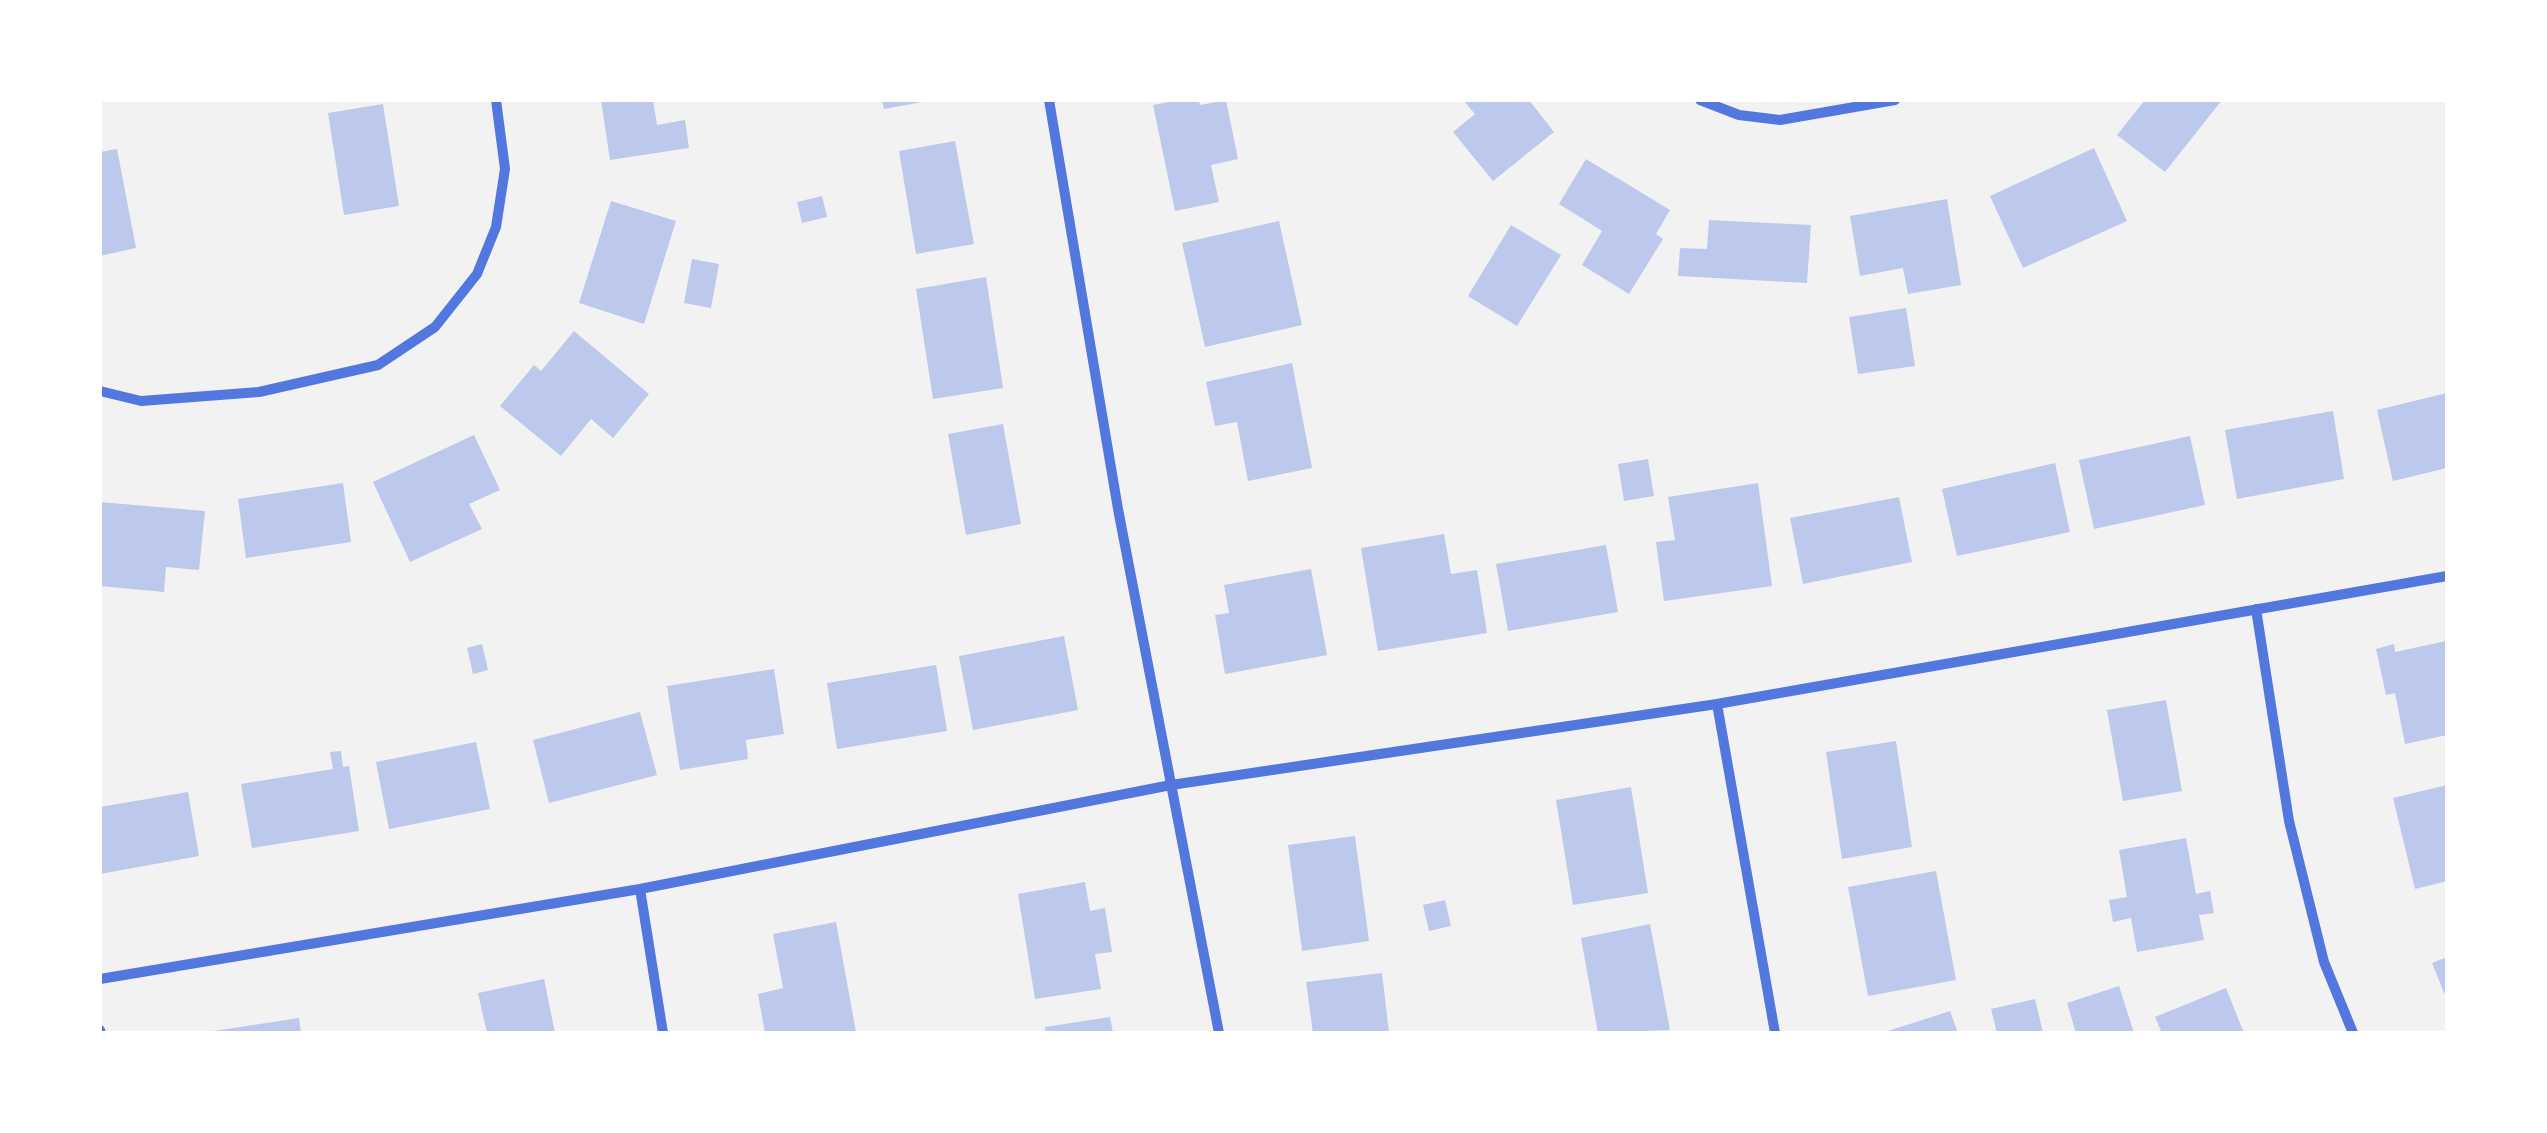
<!DOCTYPE html>
<style>
body{margin:0}
#map{position:relative;width:2547px;height:1133px;overflow:hidden;background:#f2f2f2;font-family:"Crimson Pro",serif}
canvas{display:block}
.frame{position:absolute;inset:0;border:102px solid #fff;pointer-events:none}
</style>
<div id="map">
<canvas width="2547" height="1133"></canvas>
<div class="frame"></div>
</div>
<script>
const ctx = document.querySelector('canvas').getContext('2d');
ctx.lineJoin = 'round';
function fill(path, color) {
  ctx.fillStyle = color;
  ctx.fill(path, 'evenodd');
}
function shape(rows) {
  const path = new Path2D();
  for (const r of rows) {
    path.moveTo(r[0], r[1]);
    for (let i = 2; i < r.length; i += 2) path.lineTo(r[i], r[i + 1]);
  }
  return path;
}
function stroke(path, color, width, dash) {
  ctx.strokeStyle = color;
  ctx.lineWidth = width;
  ctx.lineCap = dash ? 'butt' : 'round';
  ctx.setLineDash(dash || []);
  ctx.stroke(path);
}
fill(shape([
 [601,100,653,100,657,125,685,120,689,148,610,160],
 [882,100,923,100,923,102,884,109],
 [1179,100,1199,100,1200,105,1226,100,1238,159,1211,165,1219,202,1175,211,1153,105],
 [1463,100,1529,100,1554,132,1493,181,1453,132,1475,114],
 [2145,100,2222,100,2165,172,2117,135],
 [383,104,399,206,344,215,328,113],
 [955,141,974,244,916,254,899,151],
 [2094,148,2127,221,2023,268,1990,196],
 [117,149,136,248,100,256,100,152],
 [1586,159,1670,210,1656,234,1663,239,1629,294,1582,265,1602,231,1559,204],
 [822,196,827,217,802,223,797,202],
 [1947,199,1961,285,1908,294,1903,268,1860,276,1850,216],
 [611,201,676,221,644,324,579,303],
 [1709,220,1811,225,1807,283,1678,276,1680,248,1707,249],
 [1279,221,1302,325,1205,347,1182,243],
 [1511,225,1561,255,1517,326,1468,296],
 [692,259,719,264,711,308,684,303],
 [986,277,1003,388,933,399,916,289],
 [1906,308,1915,366,1858,374,1849,317],
 [574,331,649,394,613,438,591,419,561,456,500,406,534,365,541,371],
 [1292,363,1312,468,1248,481,1237,422,1215,426,1206,382],
 [2447,393,2447,468,2393,481,2377,410],
 [2333,411,2344,479,2237,499,2225,430],
 [1003,424,1021,524,966,535,948,434],
 [474,435,500,490,469,504,482,529,410,562,373,482],
 [2190,436,2205,505,2094,529,2079,460],
 [1648,459,1654,496,1624,501,1618,464],
 [2055,463,2070,532,1957,556,1942,489],
 [343,483,351,542,246,558,238,499],
 [1758,483,1772,586,1664,601,1656,542,1675,540,1668,497],
 [1899,497,1912,562,1803,584,1790,518],
 [100,502,205,511,199,570,166,567,164,592,100,586],
 [1444,534,1451,574,1477,570,1487,633,1378,651,1361,548],
 [1606,545,1618,612,1508,631,1496,564],
 [1311,569,1327,655,1225,674,1215,615,1229,613,1224,585],
 [1064,636,1078,710,973,730,959,656],
 [2446,641,2447,735,2405,744,2395,693,2386,695,2376,649,2394,644,2395,652],
 [482,644,488,670,473,674,467,648],
 [936,665,947,731,837,749,827,683],
 [774,669,784,734,746,740,748,759,680,770,667,686],
 [2166,700,2182,791,2123,801,2107,710],
 [640,712,657,775,549,803,533,740],
 [1896,741,1912,847,1842,859,1826,752],
 [476,742,490,809,389,829,376,762],
 [341,751,343,767,349,766,359,831,252,848,241,784,333,769,330,752],
 [2447,785,2447,881,2415,889,2393,798],
 [1631,787,1648,893,1573,905,1556,800],
 [188,792,199,856,100,874,100,807],
 [1355,836,1369,941,1302,951,1288,845],
 [2186,838,2196,894,2210,891,2214,913,2199,915,2204,940,2137,952,2131,918,2113,922,2109,900,2127,897,2119,850],
 [1936,871,1956,980,1868,996,1848,887],
 [1085,882,1090,911,1105,908,1112,952,1095,954,1101,989,1035,999,1018,894],
 [1445,900,1451,926,1429,931,1423,905],
 [836,922,856,1032,765,1033,758,994,783,988,773,934],
 [1650,924,1670,1030,1598,1033,1581,938],
 [2447,957,2447,1000,2432,963],
 [1382,973,1389,1033,1313,1033,1306,982],
 [544,979,555,1033,487,1033,478,993],
 [2119,986,2134,1033,2076,1033,2067,1003],
 [2226,988,2244,1033,2162,1033,2155,1017],
 [2035,999,2043,1033,1997,1033,1991,1009],
 [1950,1011,1958,1033,1885,1033,1885,1032],
 [1110,1017,1113,1033,1046,1033,1045,1027],
 [299,1018,301,1033,214,1033,214,1031]
]), '#bdc9ec');
stroke(shape([
 [1049,100,1118,509,1219,1033],
 [1700,100,1739,115,1780,120,1895,100],
 [100,391,141,401,259,392,378,365,435,327,477,274,496,227,505,169,496,100],
 [2256,609,2289,821,2324,962,2353,1033],
 [1717,704,1775,1033],
 [640,889,663,1033],
 [100,979,640,889,1171,785,1717,704,2447,576],
 [100,1030,101,1033]
]), '#5277de', 10);
</script>
